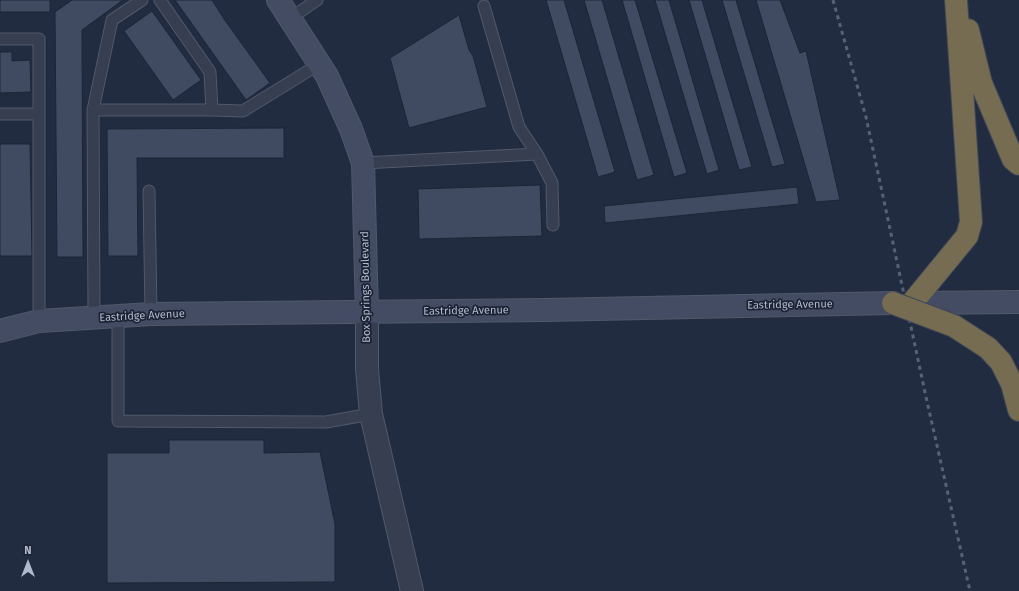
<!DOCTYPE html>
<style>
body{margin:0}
#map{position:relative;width:1019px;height:591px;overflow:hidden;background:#222c40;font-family:"Fira Sans",sans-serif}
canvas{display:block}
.north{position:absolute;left:8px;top:543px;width:40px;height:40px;-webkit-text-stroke:3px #1b2334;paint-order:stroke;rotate:0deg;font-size:11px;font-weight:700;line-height:16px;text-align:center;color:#b2b9ca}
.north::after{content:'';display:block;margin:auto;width:14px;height:18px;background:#b2b9ca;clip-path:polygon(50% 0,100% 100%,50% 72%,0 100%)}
</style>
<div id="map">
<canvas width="1019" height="591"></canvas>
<div class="north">N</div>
</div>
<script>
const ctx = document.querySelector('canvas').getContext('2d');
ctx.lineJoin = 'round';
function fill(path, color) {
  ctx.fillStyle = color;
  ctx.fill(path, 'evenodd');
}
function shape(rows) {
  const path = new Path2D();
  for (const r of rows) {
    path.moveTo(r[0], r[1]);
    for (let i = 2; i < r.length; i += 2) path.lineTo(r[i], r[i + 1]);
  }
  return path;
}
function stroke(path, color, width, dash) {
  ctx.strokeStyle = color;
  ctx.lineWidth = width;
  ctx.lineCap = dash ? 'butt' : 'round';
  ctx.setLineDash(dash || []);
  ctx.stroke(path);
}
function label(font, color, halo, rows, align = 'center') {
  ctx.font = font + ' "Fira Sans",sans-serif';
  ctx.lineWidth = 3.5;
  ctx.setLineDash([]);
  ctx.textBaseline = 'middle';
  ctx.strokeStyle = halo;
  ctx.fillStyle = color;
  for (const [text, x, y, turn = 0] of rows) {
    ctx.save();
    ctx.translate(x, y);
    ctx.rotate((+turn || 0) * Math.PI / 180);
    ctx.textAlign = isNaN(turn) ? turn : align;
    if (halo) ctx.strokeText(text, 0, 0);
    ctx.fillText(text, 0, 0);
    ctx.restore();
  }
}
const building = shape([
 [0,0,50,0,50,12,0,12,0,0],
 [72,0,123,0,82,30,83,257,57,257,55,12,72,0],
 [175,0,212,0,224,19,270,83,246,100,175,0],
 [546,0,564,0,615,172,598,177,546,0],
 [584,0,602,0,654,175,637,180,584,0],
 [622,0,635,0,687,173,674,177,622,0],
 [655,0,669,0,719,170,707,174,655,0],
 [689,0,702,0,752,167,739,170,689,0],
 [722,0,736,0,785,164,772,167,722,0],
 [756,0,780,0,800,53,806,51,840,200,816,202,756,0],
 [152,11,201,80,173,100,124,31,152,11],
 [459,15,469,50,473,56,487,107,409,128,390,58,459,15],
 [0,52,12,52,12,61,30,60,31,92,0,93,0,52],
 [284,128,284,158,137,158,138,256,108,256,107,129,284,128],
 [0,144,30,144,32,256,0,256,0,144],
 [540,185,542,236,419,239,418,189,540,185],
 [797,187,799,204,605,223,604,206,797,187],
 [169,440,264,440,264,453,320,452,335,524,335,582,107,583,107,453,169,453,169,440]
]);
fill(building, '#404b62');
stroke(building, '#1d2536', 1);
const lane = shape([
 [160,0,210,72,212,110,243,111,321,63],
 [291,18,317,0],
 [0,39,39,39,39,114,0,114],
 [93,110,212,110],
 [537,154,552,183,553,225],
 [363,163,537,154,519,127,484,6],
 [149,191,151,314],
 [118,317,118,421,326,422,371,414],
 [94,318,93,110,112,20,142,0],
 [39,321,39,114]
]);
const street = shape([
 [367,313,367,369,371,414,412,591]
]);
const secondary = shape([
 [278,0,327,76,351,129,363,163,367,313],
 [912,303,1019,302],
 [0,331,39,321,151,314,546,310,893,303]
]);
const highway = shape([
 [968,30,981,83,1013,159,1019,164],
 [912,303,967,236,971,222,956,0],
 [954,326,988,348,1001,362,1012,384,1019,410]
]);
stroke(lane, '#51596a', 13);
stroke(street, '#51596a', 24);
stroke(secondary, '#51596a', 24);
stroke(highway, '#3e4657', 24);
stroke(lane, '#363e4f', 11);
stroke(street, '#363e4f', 22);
stroke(secondary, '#444c63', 22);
stroke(highway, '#766c52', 22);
stroke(shape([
 [833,0,866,117,926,397,970,591]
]), '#586177', 3, [4, 4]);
const highwayBridge = shape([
 [893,303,954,326]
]);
stroke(highwayBridge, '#3e4657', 24, []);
stroke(highwayBridge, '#766c52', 22);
label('11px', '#b2b9ca', '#1b2334', [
 ["Box Springs Boulevard",366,287,-91],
 ["Eastridge Avenue",790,305,-1],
 ["Eastridge Avenue",466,311,-1],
 ["Eastridge Avenue",142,316,-3]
]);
</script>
